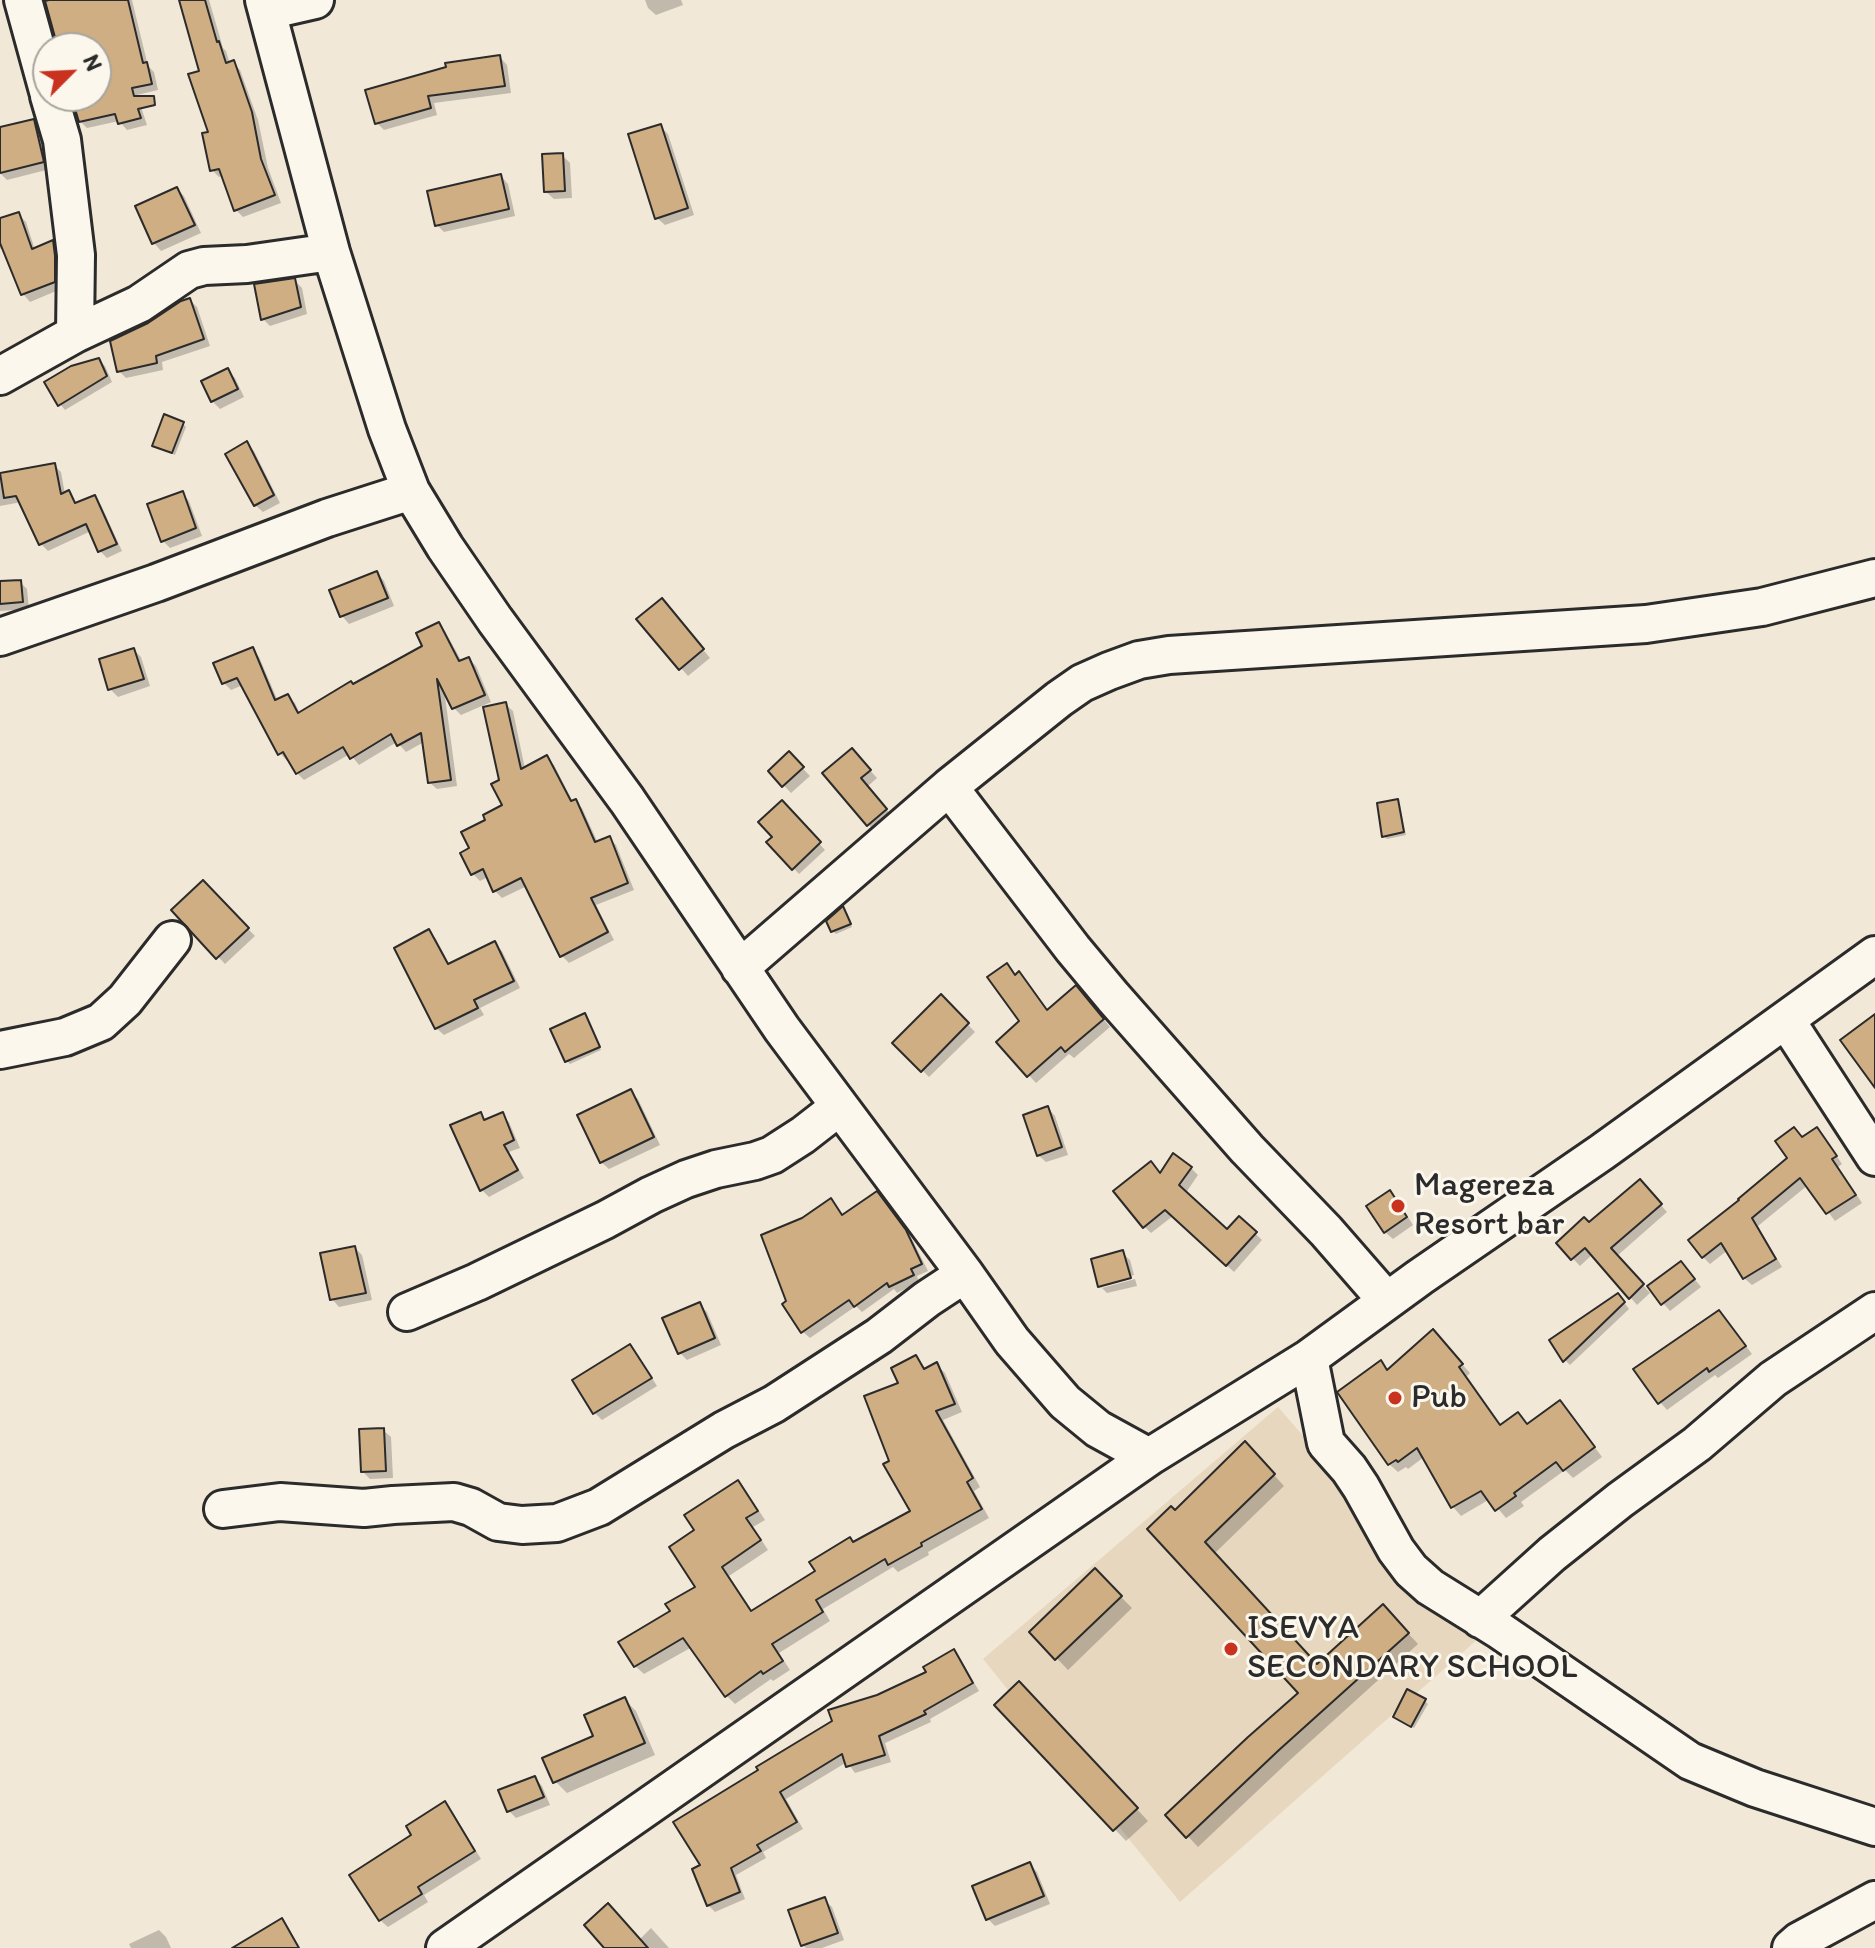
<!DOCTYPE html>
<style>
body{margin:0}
#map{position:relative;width:1875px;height:1948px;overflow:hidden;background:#f2e8d7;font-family:Itim,sans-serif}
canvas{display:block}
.north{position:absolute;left:32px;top:32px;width:80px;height:80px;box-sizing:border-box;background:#fbf7ec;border:2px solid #a8a59f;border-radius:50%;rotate:66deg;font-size:22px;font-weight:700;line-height:32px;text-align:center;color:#2b2b2b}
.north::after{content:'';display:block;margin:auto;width:28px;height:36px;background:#c8321e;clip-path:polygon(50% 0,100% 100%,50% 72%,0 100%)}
</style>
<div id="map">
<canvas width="1875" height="1948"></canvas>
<div class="north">N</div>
</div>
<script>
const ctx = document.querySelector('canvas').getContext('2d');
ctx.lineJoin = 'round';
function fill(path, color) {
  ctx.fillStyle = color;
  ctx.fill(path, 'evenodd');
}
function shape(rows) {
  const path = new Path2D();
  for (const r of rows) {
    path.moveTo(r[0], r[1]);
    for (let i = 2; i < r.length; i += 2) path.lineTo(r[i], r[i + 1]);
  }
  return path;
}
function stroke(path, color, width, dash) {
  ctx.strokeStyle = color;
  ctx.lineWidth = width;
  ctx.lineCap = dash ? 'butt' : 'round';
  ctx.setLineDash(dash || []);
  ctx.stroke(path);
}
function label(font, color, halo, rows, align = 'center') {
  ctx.font = font + ' Itim,sans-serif';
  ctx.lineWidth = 6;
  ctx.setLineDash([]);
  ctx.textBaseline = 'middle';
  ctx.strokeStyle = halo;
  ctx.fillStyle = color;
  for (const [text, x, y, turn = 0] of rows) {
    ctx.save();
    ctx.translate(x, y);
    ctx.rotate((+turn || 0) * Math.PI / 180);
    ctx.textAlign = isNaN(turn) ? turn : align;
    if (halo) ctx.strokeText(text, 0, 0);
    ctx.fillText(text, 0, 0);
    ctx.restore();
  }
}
fill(shape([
 [1278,1407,1479,1638,1180,1902,983,1659]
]), '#e7d7be');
fill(shape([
 [47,0,134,0,132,0,148,66,154,72,158,90,137,95,147,125,127,130,119,121,87,128,80,121,73,96,96,96,96,48,60,48],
 [181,0,209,0,223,48,226,51,230,64,233,63,240,70,258,120,268,168,281,203,243,217,236,210,223,176,219,177,212,170,210,134,201,72],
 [645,0,681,0,683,5,656,15,648,8],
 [500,57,507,65,511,93,434,103,437,115,384,130,377,123],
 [33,121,41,129,50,169,7,180,0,173,0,129],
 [660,126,668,134,694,215,665,225,657,218],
 [562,155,570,163,572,198,554,199,546,192],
 [501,176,508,184,515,216,444,232,437,225],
 [177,189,184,196,201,233,161,251,154,243,137,207],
 [18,214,26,222,35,250,53,243,60,250,61,289,30,302,23,294,4,247,0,249,0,220],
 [294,280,302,288,307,314,270,326,263,319],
 [190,300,197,307,210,346,162,362,163,370,126,378,119,371,149,325],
 [99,360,105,366,112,382,65,410,60,404],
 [227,370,235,378,244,397,220,409,212,401],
 [183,424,186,427,175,455,157,448,154,445],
 [247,444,254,451,280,503,263,512,255,505],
 [54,465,61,472,65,494,68,493,77,504,94,498,101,505,122,551,107,558,100,551,91,531,48,551,41,544,22,502,0,506,0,475],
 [182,493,189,501,202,536,170,548,163,541],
 [377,573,384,581,394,606,349,624,342,616,332,591],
 [20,582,27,589,29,609,0,611,0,583],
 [669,608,710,658,688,676,639,620],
 [438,624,445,631,462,662,469,659,476,666,491,702,461,715,454,708,444,689,457,786,437,789,429,782,424,742,406,752,397,742,359,765,350,754,304,780,297,773,290,759,287,761,280,753,243,685,231,690,224,683,252,650,259,657,278,701,287,696,295,703,300,714,425,647],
 [134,650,141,657,150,686,118,697,110,689],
 [505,704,513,711,525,769,547,758,554,765,573,802,575,801,582,808,598,843,609,838,616,845,634,890,596,905,614,940,569,963,561,955,527,886,502,898,495,891,488,877,480,881,473,874,472,849,488,821,505,806,502,781],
 [789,754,810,776,791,793,770,771],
 [859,758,877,778,867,787,893,817,875,832,825,773],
 [782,802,825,850,799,874,769,842,775,837],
 [1397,802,1400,805,1406,835,1387,839,1384,836],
 [203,882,255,936,225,964,174,910],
 [843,909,852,927,836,934,833,931],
 [429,932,436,939,450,965,495,944,502,951,520,988,480,1008,484,1015,444,1035,436,1028],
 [1007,966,1048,1011,1083,995,1110,1027,1074,1058,1069,1054,1036,1083,998,1042,1021,1021],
 [941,997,975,1032,929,1077,895,1043],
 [585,1016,588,1019,601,1050,570,1064,567,1061],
 [630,1092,638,1099,660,1145,609,1169,601,1162],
 [1048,1108,1055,1116,1068,1155,1046,1162,1038,1155],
 [480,1114,487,1121,502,1115,509,1122,520,1148,509,1152,524,1178,489,1197,482,1190],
 [1824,1137,1842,1164,1838,1167,1862,1203,1835,1221,1808,1185,1758,1226,1782,1267,1752,1285,1744,1278,1728,1250,1710,1264,1703,1257,1790,1159,1803,1139],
 [1191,1168,1198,1175,1185,1194,1227,1232,1240,1219,1262,1240,1234,1272,1173,1216,1151,1233,1144,1226,1161,1175],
 [1647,1189,1667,1212,1617,1256,1650,1293,1637,1305,1593,1254,1580,1266,1558,1243],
 [1389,1193,1397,1200,1413,1225,1393,1239,1385,1232],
 [883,1200,912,1239,928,1271,917,1276,919,1282,897,1293,894,1289,862,1312,856,1306,810,1338,803,1332,837,1207,843,1217],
 [355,1248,362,1255,372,1300,339,1307,332,1299],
 [1122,1253,1130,1260,1134,1275,1102,1284,1102,1288,1100,1286],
 [1688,1271,1701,1287,1670,1311,1663,1303],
 [1135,1279,1137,1286,1107,1293,1102,1288],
 [1623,1301,1629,1309,1570,1365,1565,1360],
 [699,1305,707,1312,721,1345,687,1360,679,1352],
 [1726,1320,1752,1354,1718,1378,1715,1375,1667,1410,1660,1402],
 [1441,1341,1470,1373,1467,1376,1502,1426,1528,1425,1568,1411,1602,1457,1573,1478,1565,1470,1521,1502,1524,1506,1506,1518,1490,1499,1461,1516,1453,1507,1424,1457,1408,1469,1406,1467,1398,1472,1389,1464,1380,1362,1389,1371],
 [630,1346,637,1354,657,1386,602,1420,595,1413,575,1381],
 [916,1357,927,1370,937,1365,945,1373,962,1412,943,1420,980,1487,974,1491,989,1518,928,1552,929,1555,898,1572,893,1567,823,1609,830,1621,779,1653,790,1670,773,1681,771,1679,735,1704,727,1696,692,1647,644,1674,635,1666,672,1612,698,1588,697,1531,738,1482,746,1491,765,1520,753,1527,768,1550,729,1576,753,1612,817,1572,854,1544,912,1512,892,1462,901,1384],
 [383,1430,391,1437,393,1478,370,1479,363,1472],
 [1255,1454,1284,1486,1214,1554,1317,1666,1393,1617,1418,1644,1290,1760,1198,1847,1168,1815,1301,1693,1175,1513],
 [1095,1571,1132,1608,1068,1670,1032,1632],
 [953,1651,960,1658,979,1691,930,1719,931,1722,885,1743,891,1762,855,1773,847,1762,786,1799,803,1829,763,1852,766,1858,736,1875,745,1899,715,1912,708,1905,702,1866,878,1697,928,1673],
 [1030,1695,1148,1821,1126,1841,997,1705],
 [625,1700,636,1711,655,1755,567,1793,555,1781],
 [1425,1701,1428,1704,1414,1728,1398,1719],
 [535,1778,542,1786,550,1805,516,1818,508,1810],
 [445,1804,452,1811,481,1859,424,1895,428,1902,388,1927,380,1920,414,1836],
 [1029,1864,1037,1872,1050,1904,995,1926,988,1919],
 [824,1900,832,1907,844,1940,822,1948,806,1948,803,1945],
 [651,1928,669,1948,606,1948,639,1940],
 [159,1930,166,1937,171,1948,131,1948,129,1944]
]), '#0003');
const building = shape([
 [49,0,128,0,143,63,147,62,152,84,132,88,134,96,154,96,155,105,138,109,141,118,118,124,115,114,79,122,71,96,96,96,96,48,58,48,45,1,49,0],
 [179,0,205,0,217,42,219,41,226,63,234,60,252,112,261,159,275,195,234,211,219,169,210,171,202,133,208,132,188,74,199,71,179,0],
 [500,55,505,86,428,96,431,108,375,124,365,90,446,67,445,63,500,55],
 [34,119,44,162,0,173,0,127,34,119],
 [661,124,688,208,655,219,628,134,661,124],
 [563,153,565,191,544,192,542,154,563,153],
 [501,174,509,209,435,226,427,191,501,174],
 [177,187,195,225,152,244,135,206,177,187],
 [19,212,32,249,53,240,55,256,55,282,21,295,0,243,0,218,19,212],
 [295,278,301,307,261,320,254,284,295,278],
 [190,298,204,339,156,356,157,363,117,372,110,341,148,323,181,301,190,298],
 [99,358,107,376,58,406,44,382,71,366,99,358],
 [228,368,238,389,211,402,201,381,228,368],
 [164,414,184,422,172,453,152,446,164,414],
 [247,441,274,495,254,506,225,454,247,441],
 [55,463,61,494,69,490,75,503,95,495,117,544,98,552,86,524,39,545,16,496,4,498,0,473,55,463],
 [183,491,196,528,161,542,147,504,183,491],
 [377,571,388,598,340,617,329,590,377,571],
 [21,580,23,602,0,604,0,581,21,580],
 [662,598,704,649,679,670,636,619,662,598],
 [439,622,459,661,469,657,485,695,452,709,437,679,451,780,428,783,421,733,397,746,391,734,350,759,343,747,296,774,283,752,278,755,237,678,222,684,213,663,253,647,275,700,288,694,298,713,351,681,353,684,422,646,416,633,439,622],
 [134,648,144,679,108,690,99,659,134,648],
 [506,702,521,769,547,755,571,801,576,799,595,842,610,836,628,883,591,898,608,932,560,957,521,878,493,892,483,869,471,875,460,853,469,848,461,832,485,820,483,815,502,805,491,784,499,780,483,707,506,702],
 [852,748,871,770,861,778,887,809,867,826,822,773,852,748],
 [789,751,804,767,782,787,768,771,789,751],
 [1398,799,1404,832,1382,837,1377,803,1398,799],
 [782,800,821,842,792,870,766,842,772,837,758,822,782,800],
 [203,880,249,928,216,959,171,910,203,880],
 [843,906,851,924,831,932,826,921,843,906],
 [429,929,448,964,495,941,514,981,474,1000,478,1008,435,1029,394,948,429,929],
 [1007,963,1015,975,1019,971,1047,1010,1076,985,1104,1019,1065,1052,1061,1047,1027,1077,996,1042,1019,1021,987,977,1007,963],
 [941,994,969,1023,921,1072,892,1043,941,994],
 [585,1013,600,1047,565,1062,550,1029,585,1013],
 [1875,1014,1875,1088,1840,1040,1875,1014],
 [631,1089,654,1137,600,1163,577,1115,631,1089],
 [1048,1106,1062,1147,1037,1156,1023,1115,1048,1106],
 [481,1112,484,1120,503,1112,514,1140,504,1145,518,1170,480,1191,450,1125,481,1112],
 [1794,1127,1802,1137,1817,1127,1837,1156,1832,1159,1856,1195,1826,1214,1800,1178,1752,1218,1776,1259,1743,1279,1721,1243,1702,1258,1688,1240,1739,1200,1738,1199,1787,1158,1775,1141,1794,1127],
 [1173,1153,1192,1167,1179,1185,1227,1229,1239,1216,1257,1232,1226,1266,1165,1210,1143,1228,1113,1191,1151,1161,1160,1173,1173,1153],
 [1640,1179,1662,1204,1611,1248,1644,1284,1629,1299,1585,1248,1571,1260,1556,1243,1584,1217,1589,1222,1640,1179],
 [1390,1190,1407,1217,1384,1233,1366,1206,1390,1190],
 [877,1191,906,1230,922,1264,911,1269,914,1275,889,1287,887,1283,854,1307,849,1300,801,1333,782,1304,786,1301,761,1235,802,1218,831,1198,842,1215,877,1191],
 [355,1246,366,1293,330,1300,320,1253,355,1246],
 [1123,1250,1131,1278,1098,1287,1091,1259,1123,1250],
 [1681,1261,1695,1279,1661,1305,1647,1286,1681,1261],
 [1618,1293,1625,1302,1563,1362,1549,1340,1618,1293],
 [700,1302,715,1338,678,1354,662,1318,700,1302],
 [1719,1310,1746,1346,1709,1372,1707,1368,1658,1404,1633,1369,1719,1310],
 [1433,1329,1463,1364,1459,1367,1500,1425,1518,1412,1527,1424,1560,1400,1595,1447,1563,1471,1556,1462,1514,1493,1516,1496,1495,1511,1481,1491,1451,1508,1417,1448,1398,1462,1396,1460,1388,1465,1337,1392,1381,1360,1387,1370,1433,1329],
 [630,1344,652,1378,593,1414,572,1380,630,1344],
 [916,1355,924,1369,937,1362,955,1404,936,1411,973,1478,967,1482,982,1509,921,1543,922,1546,888,1565,885,1559,816,1600,823,1612,772,1644,783,1661,763,1674,761,1671,725,1697,683,1638,634,1667,618,1642,670,1611,665,1604,695,1587,669,1547,694,1530,684,1515,738,1480,758,1511,746,1518,761,1540,722,1567,751,1611,815,1571,809,1562,850,1537,853,1542,910,1511,883,1464,889,1461,864,1396,898,1383,891,1368,916,1355],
 [384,1428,386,1471,361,1472,359,1429,384,1428],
 [1245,1441,1275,1474,1205,1542,1317,1664,1383,1604,1409,1633,1279,1750,1186,1838,1165,1815,1248,1737,1298,1693,1147,1529,1171,1506,1175,1510,1245,1441],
 [1095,1568,1122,1596,1055,1660,1029,1632,1095,1568],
 [954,1649,973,1683,924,1711,926,1714,879,1736,885,1755,846,1767,842,1754,780,1792,797,1822,757,1845,761,1851,731,1868,740,1892,707,1906,692,1869,700,1865,673,1822,758,1770,756,1767,832,1721,828,1710,877,1695,926,1672,923,1667,954,1649],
 [1019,1681,1138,1808,1113,1831,994,1705,1019,1681],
 [1407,1689,1426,1699,1411,1727,1393,1717,1407,1689],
 [625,1697,645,1743,553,1783,542,1758,593,1736,584,1715,625,1697],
 [535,1776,544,1797,507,1812,498,1790,535,1776],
 [445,1801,475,1851,418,1887,422,1894,379,1921,349,1875,411,1835,406,1826,445,1801],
 [1030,1862,1044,1896,986,1920,972,1886,1030,1862],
 [825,1897,838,1933,801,1946,788,1910,825,1897],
 [608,1903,648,1948,604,1948,584,1925,608,1903],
 [282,1918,299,1948,232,1948,282,1918]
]);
fill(building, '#ceae82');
stroke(building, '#2b2b2b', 2);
const minor = shape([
 [23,0,48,91],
 [264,0,331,252,387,429,411,491,445,547,495,620,627,800,782,1029,965,1274,1012,1341,1065,1402,1098,1429,1149,1457],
 [267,11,315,0],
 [49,96,62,140,76,255,75,334],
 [0,376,75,334,139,304,189,270,204,266,247,264,331,252],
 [0,637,156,583,327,518,411,491],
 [949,787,1073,949,1113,997,1247,1149,1326,1231,1387,1301],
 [740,968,949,787,1059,699,1082,683,1109,671,1139,660,1169,655,1646,624,1762,607,1875,578],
 [1786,1020,1875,1157],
 [0,1050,65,1037,101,1022,125,1000,172,940],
 [407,1312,477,1282,605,1220,651,1195,686,1179,716,1169,755,1161,772,1155,803,1135,839,1107],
 [1309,1358,1326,1443,1349,1469,1361,1487,1396,1550,1411,1570,1430,1587,1499,1630,1690,1761,1755,1788,1875,1827],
 [223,1509,280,1502,364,1508,393,1505,454,1502,471,1507,498,1522,522,1525,557,1523,599,1507,724,1430,774,1404,879,1336,927,1299,965,1274],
 [1480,1619,1552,1554,1620,1500,1697,1444,1773,1379,1875,1311],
 [445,1948,1149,1457,1309,1358,1420,1277,1602,1152,1875,955],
 [1791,1948,1799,1941,1875,1900]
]);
stroke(minor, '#2b2b2b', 42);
stroke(minor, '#fbf7ec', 36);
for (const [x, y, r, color] of [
 [1398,1206,8,"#c8321e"],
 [1395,1398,8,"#c8321e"],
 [1231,1649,8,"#c8321e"]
]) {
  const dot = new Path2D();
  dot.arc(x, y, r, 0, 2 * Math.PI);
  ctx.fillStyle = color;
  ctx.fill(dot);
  stroke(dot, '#fbf7ec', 3);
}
label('34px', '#2b2b2b', '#fbf7ec', [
 ["Magereza",1414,1186],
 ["Resort bar",1414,1225],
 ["Pub",1411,1398],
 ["ISEVYA",1247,1629],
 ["SECONDARY SCHOOL",1247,1668]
], 'left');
</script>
